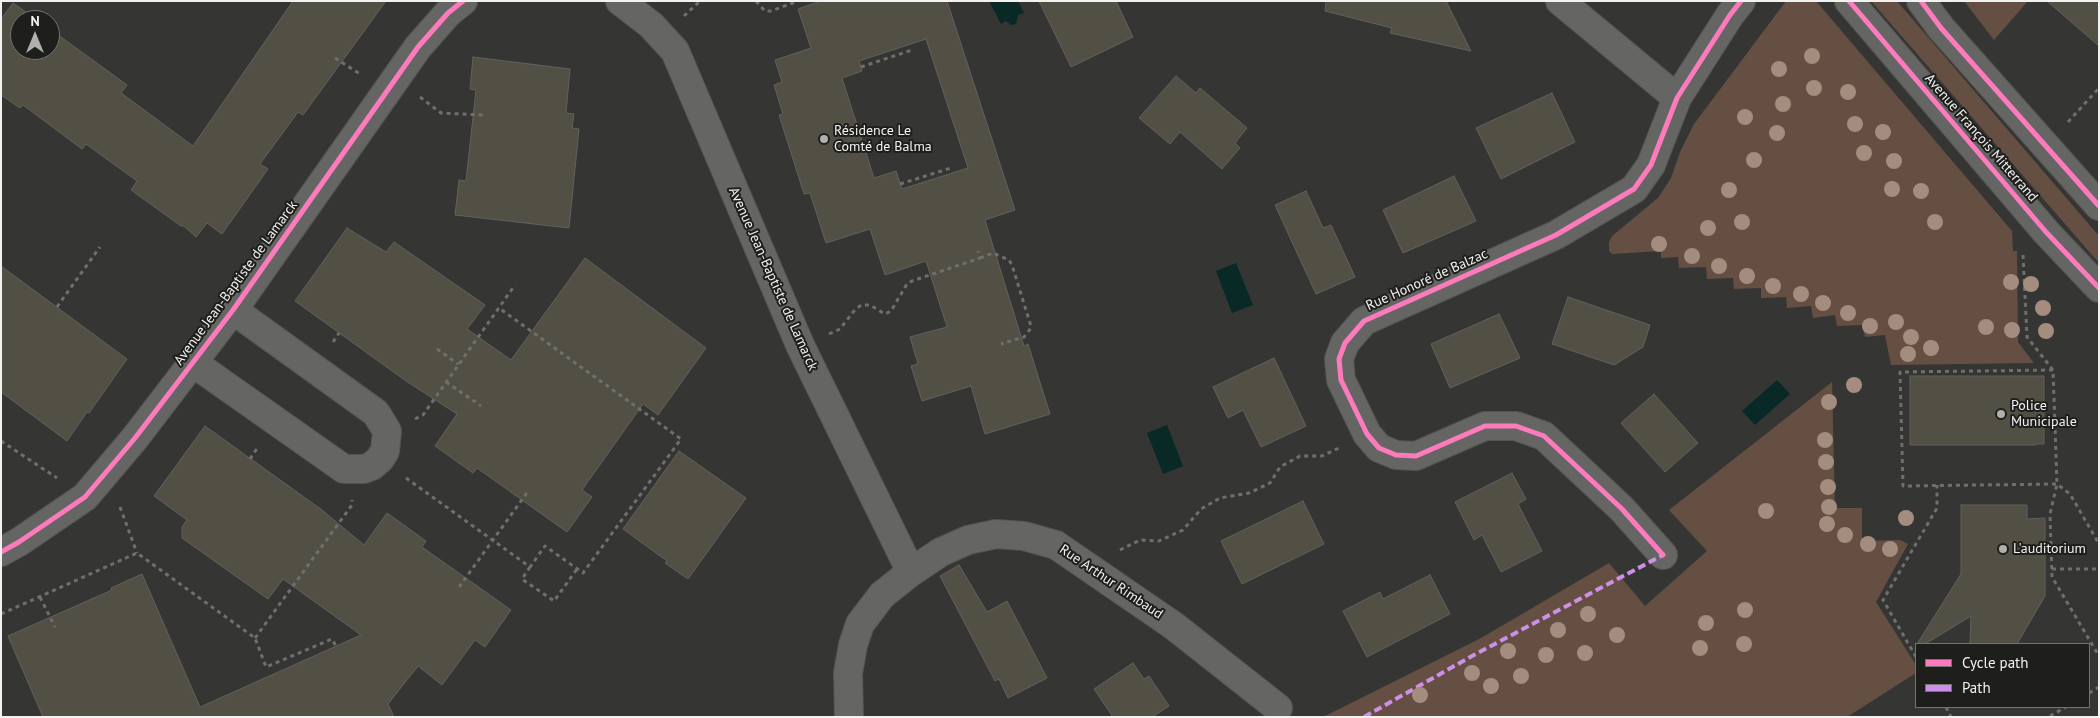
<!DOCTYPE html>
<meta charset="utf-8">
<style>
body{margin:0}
#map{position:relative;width:2100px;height:718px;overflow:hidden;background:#353634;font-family:"PT Sans",sans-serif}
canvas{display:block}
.frame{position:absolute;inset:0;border:2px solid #f2f3f0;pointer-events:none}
.legend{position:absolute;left:1915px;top:643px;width:175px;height:65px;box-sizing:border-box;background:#1e1e1c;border:1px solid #737371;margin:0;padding:6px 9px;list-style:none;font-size:15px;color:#f2f3f0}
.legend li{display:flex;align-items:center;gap:10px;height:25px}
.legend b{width:25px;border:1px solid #737371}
.north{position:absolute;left:10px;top:10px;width:50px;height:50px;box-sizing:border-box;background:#1e1e1c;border:1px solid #737371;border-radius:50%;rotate:0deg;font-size:14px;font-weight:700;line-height:20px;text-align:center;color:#f2f3f0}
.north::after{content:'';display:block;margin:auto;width:18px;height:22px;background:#b0b1ae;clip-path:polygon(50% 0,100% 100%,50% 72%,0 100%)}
</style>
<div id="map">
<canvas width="2100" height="718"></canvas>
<div class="frame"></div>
<ul class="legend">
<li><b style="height:6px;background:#fd7abc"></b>Cycle path</li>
<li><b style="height:6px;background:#ce8fe9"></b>Path</li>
</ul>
<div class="north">N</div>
</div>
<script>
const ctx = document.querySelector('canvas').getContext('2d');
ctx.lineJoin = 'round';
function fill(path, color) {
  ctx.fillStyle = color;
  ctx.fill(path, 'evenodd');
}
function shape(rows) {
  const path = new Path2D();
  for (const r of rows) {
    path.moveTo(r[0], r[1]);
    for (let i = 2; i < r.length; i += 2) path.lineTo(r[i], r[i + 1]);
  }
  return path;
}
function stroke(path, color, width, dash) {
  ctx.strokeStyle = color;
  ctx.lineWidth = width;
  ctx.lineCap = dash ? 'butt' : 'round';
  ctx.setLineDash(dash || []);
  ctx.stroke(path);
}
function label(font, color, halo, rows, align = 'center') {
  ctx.font = font + ' "PT Sans",sans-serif';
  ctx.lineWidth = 4;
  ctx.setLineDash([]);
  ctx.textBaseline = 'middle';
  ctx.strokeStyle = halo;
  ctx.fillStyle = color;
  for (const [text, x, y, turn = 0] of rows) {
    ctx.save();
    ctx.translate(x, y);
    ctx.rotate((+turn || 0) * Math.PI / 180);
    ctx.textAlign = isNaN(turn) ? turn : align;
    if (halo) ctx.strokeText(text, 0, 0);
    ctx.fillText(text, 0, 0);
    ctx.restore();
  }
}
fill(shape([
 [1786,1,1816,1,2012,231,2013,251,2017,251,2018,342,2034,363,1891,365,1885,335,1865,337,1862,325,1837,326,1835,315,1813,318,1811,306,1787,308,1786,297,1761,298,1761,288,1734,289,1733,278,1707,279,1706,267,1679,268,1678,257,1661,258,1661,251,1612,254,1609,251,1609,242,1612,236,1658,198,1671,178,1680,152,1694,124],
 [1871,1,1897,1,2099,236,2099,263],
 [1964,1,2028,1,1994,40],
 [1832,382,1835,508,1862,508,1862,541,1900,540,1908,544,1876,602,1916,665,1916,673,1847,717,1323,717,1481,638,1609,563,1645,606,1707,551,1669,510]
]), '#654e42');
fill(shape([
 [989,1,1018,1,1024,13,1018,15,1016,24,1011,25,1006,21,1001,24],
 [1236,263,1253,305,1232,313,1216,271],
 [1777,380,1790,394,1755,425,1742,411],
 [1167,425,1183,466,1163,474,1147,433]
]), '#082925');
const building = shape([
 [293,1,386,1,303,115,298,112,260,164,268,169,222,234,207,223,196,237,184,226,181,226,131,190,137,181,86,144,82,149,23,105,20,108,1,95,1,19,13,3,37,20,20,20,20,50,50,50,50,29,127,85,121,93,193,146,293,1],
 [821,1,947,1,1015,210,985,220,1024,346,1028,344,1050,414,985,434,971,386,922,401,911,366,918,364,910,337,947,327,926,261,885,275,870,229,826,243,810,193,804,194,779,115,783,114,774,85,782,82,775,60,811,48,798,9,821,1],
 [926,39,968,168,902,189,896,171,874,178,842,78,862,71,859,61,926,39],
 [1039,1,1116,1,1133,37,1071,67,1039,1],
 [1326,1,1446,1,1471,51,1390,33,1392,28,1325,11,1326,1],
 [2047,1,2099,1,2099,46,2047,1],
 [473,57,570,69,566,113,574,114,572,128,579,129,569,228,455,215,459,180,466,181,476,90,470,89,473,57],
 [1176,76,1196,93,1200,88,1247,128,1235,143,1240,148,1222,169,1180,132,1170,144,1139,118,1176,76],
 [1552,93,1575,142,1501,179,1476,128,1552,93],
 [1454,176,1476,221,1403,253,1383,210,1454,176],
 [1306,191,1323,228,1331,225,1355,277,1316,294,1275,205,1306,191],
 [347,228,386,252,394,242,485,305,467,329,511,360,585,258,706,348,658,415,643,404,582,490,592,497,567,532,477,468,473,473,435,446,457,414,406,381,295,301,347,228],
 [1,266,127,359,89,413,87,412,67,441,1,392,1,266],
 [1568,297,1650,325,1643,347,1614,365,1552,344,1568,297],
 [1499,314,1520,358,1450,388,1431,344,1499,314],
 [1274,358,1306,426,1261,447,1243,410,1228,418,1213,387,1274,358],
 [1910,376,2044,376,2044,444,2036,444,2036,445,1910,445,1910,376],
 [1654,394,1698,443,1665,472,1621,423,1654,394],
 [205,426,322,510,364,545,387,513,426,541,422,547,511,610,485,647,475,640,442,685,418,666,388,704,394,717,43,717,8,636,112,590,111,588,142,574,200,707,361,635,283,579,268,599,182,538,182,527,187,520,154,496,205,426],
 [679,451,746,498,688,579,665,563,667,561,623,529,679,451],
 [1512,473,1526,499,1518,504,1542,551,1501,572,1482,535,1474,540,1455,502,1512,473],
 [1303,501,1324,544,1242,584,1221,541,1303,501],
 [1961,505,2027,505,2027,519,2045,518,2045,596,2017,644,1970,644,1971,616,1925,644,1917,644,1961,574,1961,505],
 [959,565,987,612,1007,601,1047,678,1008,698,999,679,995,681,940,576,959,565],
 [1430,575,1450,614,1367,657,1343,611,1380,592,1383,599,1430,575],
 [1133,663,1144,679,1149,676,1169,706,1152,717,1113,717,1094,689,1133,663]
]);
fill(building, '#524f45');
stroke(building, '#61615f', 1);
const minor = shape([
 [620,1,651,25,675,51,800,345,911,572],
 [1560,1,1677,98],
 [192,362,344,469,364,469,372,466,380,459,385,451,387,431,376,413,233,310],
 [1,552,19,542,85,497,135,438,233,310,418,47,448,13,463,1],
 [1663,555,1622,509,1544,436,1516,426,1485,426,1416,456,1396,455,1379,448,1367,434,1341,380,1339,359,1345,343,1364,321,1556,235,1634,189,1651,165,1677,98,1730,15,1741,1],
 [849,717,848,673,853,645,860,624,882,595,911,572,941,552,968,540,996,534,1024,536,1056,545,1174,626,1278,708]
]);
const tertiary = shape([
 [1849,1,2046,232,2099,288],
 [1921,1,1941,28,2099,206]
]);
stroke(minor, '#545553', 30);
stroke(tertiary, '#545553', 30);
stroke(shape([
 [756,1,765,11,771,11,798,1],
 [684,16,700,1],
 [335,58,360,74],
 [861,67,912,50],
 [420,97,441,113,483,115],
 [2068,122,2099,88],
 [900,184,951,168],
 [2023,255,2027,337,2053,370,2057,484,2050,514,2052,577,2099,656],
 [980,258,993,253,1009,260,1012,265,1030,323,1031,328,1024,337,1001,344],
 [57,307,100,247],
 [829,334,840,329,854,311,861,305,870,305,885,314,891,311,907,284,912,281,980,258,978,251],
 [333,342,339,333],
 [437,349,458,364],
 [2053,370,1900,372,1903,486,2057,484,2070,494,2099,544],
 [446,382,481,406],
 [415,419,423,415,515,285],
 [1,441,57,478],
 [250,459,258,447],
 [406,478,530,567,545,546,583,573,681,439,499,308],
 [120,507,137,553],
 [1120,550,1140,540,1159,541,1183,530,1201,509,1220,498,1249,493,1270,483,1280,467,1300,456,1322,456,1339,448],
 [530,567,522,579,554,601,577,569],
 [2052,569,2099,569],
 [459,587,529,490],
 [40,597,55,627],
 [1,614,137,553,255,638,266,667,332,639,336,646],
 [255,638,352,505,352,500],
 [1916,657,1883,600,1937,508,1937,485],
 [2089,693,2099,687],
 [1946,707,1951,717],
 [2050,716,2066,707]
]), '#6f6f6e', 3, [4, 4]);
stroke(minor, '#656664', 28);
stroke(tertiary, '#656664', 28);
stroke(shape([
 [1364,717,1472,656,1663,555]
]), '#ce8fe9', 4, [8, 4]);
stroke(shape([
 [1849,1,2046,232,2099,288],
 [1921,1,1941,28,2099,206],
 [1,552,19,542,85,497,135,438,233,310,418,47,448,13,463,1],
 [1663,555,1622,509,1544,436,1516,426,1485,426,1416,456,1396,455,1379,448,1367,434,1341,380,1339,359,1345,343,1364,321,1556,235,1634,189,1651,165,1677,98,1730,15,1741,1]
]), '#fd7abc', 5);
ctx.fillStyle = '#a48c7e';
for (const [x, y] of [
 [1812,56],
 [1779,69],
 [1814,88],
 [1848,92],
 [1783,104],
 [1745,117],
 [1855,124],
 [1883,132],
 [1777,133],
 [1864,153],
 [1754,160],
 [1894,161],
 [1892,189],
 [1729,190],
 [1921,191],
 [1742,222],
 [1935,222],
 [1708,228],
 [1659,244],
 [1692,256],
 [1719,266],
 [1747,276],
 [2011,282],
 [2031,284],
 [1773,286],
 [1801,294],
 [1823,303],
 [2043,308],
 [1848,313],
 [1896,322],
 [1870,326],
 [1986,327],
 [2012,330],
 [2046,331],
 [1911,337],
 [1931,348],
 [1908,354],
 [1854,385],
 [1829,402],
 [1825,440],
 [1826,462],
 [1828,487],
 [1829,507],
 [1766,511],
 [1906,518],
 [1827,524],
 [1845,535],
 [1868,544],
 [1890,549],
 [1745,610],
 [1588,614],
 [1706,623],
 [1558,630],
 [1617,635],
 [1744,644],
 [1700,648],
 [1508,651],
 [1585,653],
 [1546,655],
 [1472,673],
 [1521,676],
 [1491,686],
 [1420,695]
]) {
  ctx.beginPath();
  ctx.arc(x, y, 8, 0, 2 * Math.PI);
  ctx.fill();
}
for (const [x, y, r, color] of [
 [824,139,5,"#b0b1ae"],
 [2001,414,5,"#b0b1ae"],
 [2003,549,5,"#b0b1ae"]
]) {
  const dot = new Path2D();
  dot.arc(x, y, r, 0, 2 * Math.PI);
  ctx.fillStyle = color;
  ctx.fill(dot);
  stroke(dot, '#1e1e1c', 2);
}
label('14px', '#f2f3f0', '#1e1e1c', [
 ["Résidence Le",834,131],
 ["Comté de Balma",834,147],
 ["Police",2011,406],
 ["Municipale",2011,422],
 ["L'auditorium",2013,549]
], 'left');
label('14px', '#f2f3f0', '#1e1e1c', [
 ["Avenue François Mitterrand",1981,138,49],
 ["Avenue Jean-Baptiste de Lamarck",773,279,66],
 ["Rue Honoré de Balzac",1427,280,-24],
 ["Avenue Jean-Baptiste de Lamarck",236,283,-54],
 ["Rue Arthur Rimbaud",1111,582,34]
]);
</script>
